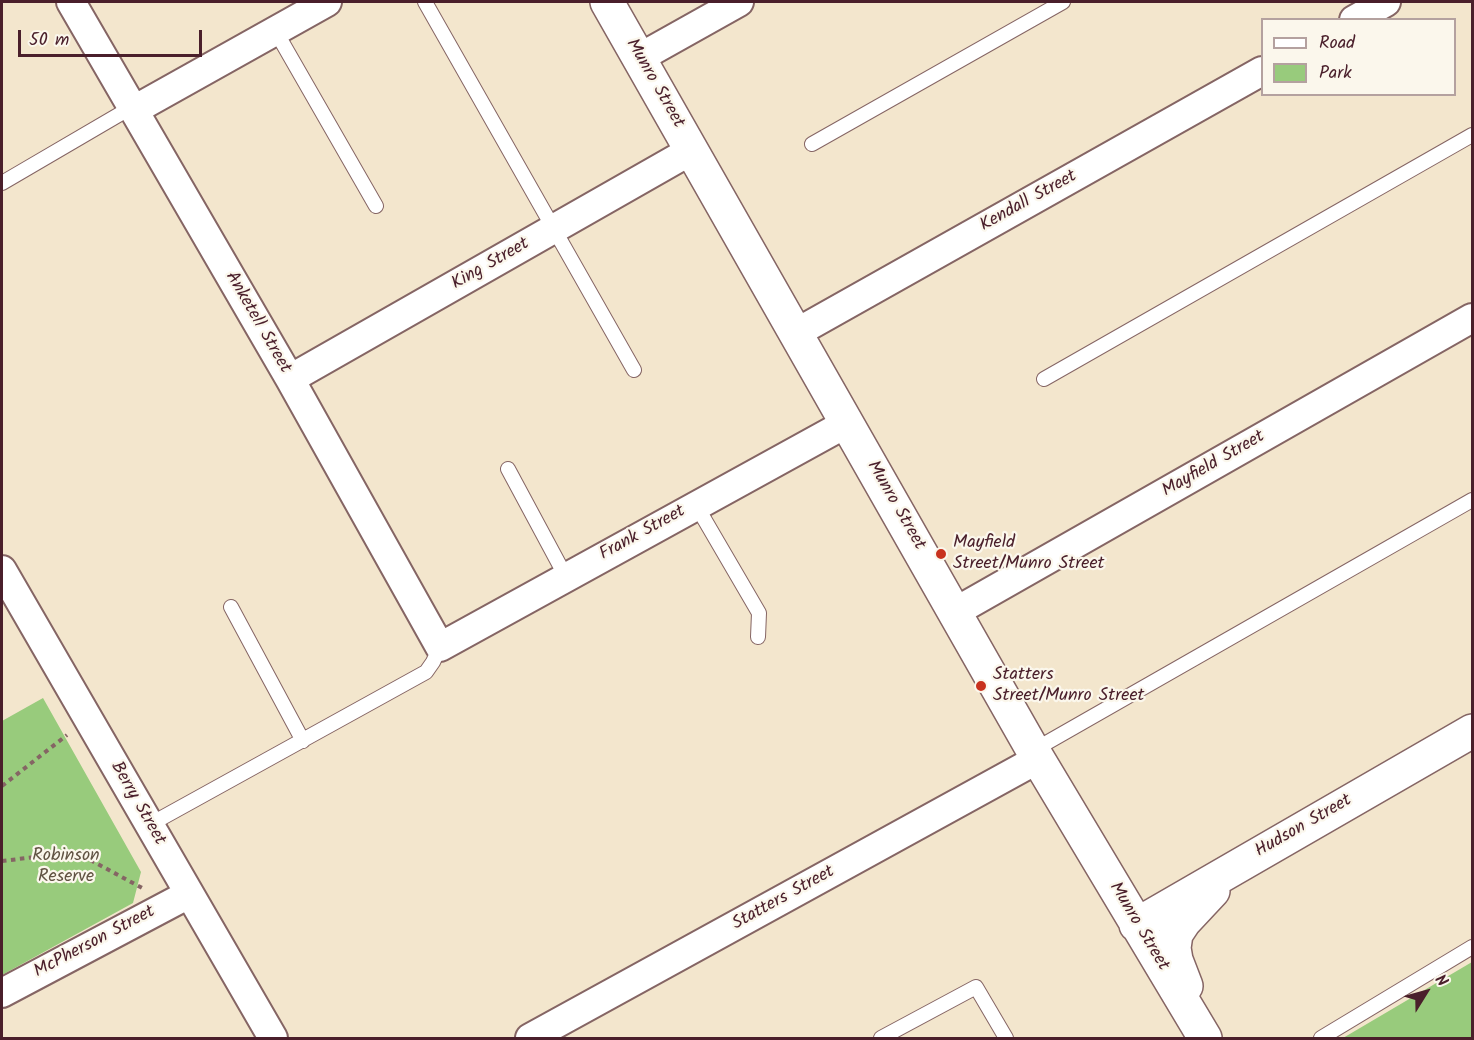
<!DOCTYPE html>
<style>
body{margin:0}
#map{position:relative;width:1474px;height:1040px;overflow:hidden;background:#f3e6cd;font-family:Kalam,sans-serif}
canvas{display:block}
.frame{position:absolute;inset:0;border:3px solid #4a1f2b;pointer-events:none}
.legend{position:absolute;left:1261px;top:18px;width:195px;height:78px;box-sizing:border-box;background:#fbf7ec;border:2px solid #b4a19f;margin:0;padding:8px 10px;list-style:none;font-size:18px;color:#4a1f2b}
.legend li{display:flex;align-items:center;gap:12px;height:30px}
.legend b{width:30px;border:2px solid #b4a19f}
.north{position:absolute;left:1396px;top:962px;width:60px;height:60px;-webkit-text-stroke:4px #fbf7ec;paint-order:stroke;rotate:53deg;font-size:16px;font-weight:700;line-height:24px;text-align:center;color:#4a1f2b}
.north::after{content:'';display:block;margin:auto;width:21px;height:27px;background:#4a1f2b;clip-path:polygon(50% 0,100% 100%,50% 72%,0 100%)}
.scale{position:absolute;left:18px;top:30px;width:184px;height:27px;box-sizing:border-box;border:3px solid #4a1f2b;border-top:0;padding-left:8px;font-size:18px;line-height:21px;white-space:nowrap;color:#4a1f2b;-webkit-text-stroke:4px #fbf7ec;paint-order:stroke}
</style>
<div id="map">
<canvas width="1474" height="1040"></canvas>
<div class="frame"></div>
<ul class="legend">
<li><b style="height:8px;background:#fff"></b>Road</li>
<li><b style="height:16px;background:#98cb7c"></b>Park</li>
</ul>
<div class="north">N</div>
<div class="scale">50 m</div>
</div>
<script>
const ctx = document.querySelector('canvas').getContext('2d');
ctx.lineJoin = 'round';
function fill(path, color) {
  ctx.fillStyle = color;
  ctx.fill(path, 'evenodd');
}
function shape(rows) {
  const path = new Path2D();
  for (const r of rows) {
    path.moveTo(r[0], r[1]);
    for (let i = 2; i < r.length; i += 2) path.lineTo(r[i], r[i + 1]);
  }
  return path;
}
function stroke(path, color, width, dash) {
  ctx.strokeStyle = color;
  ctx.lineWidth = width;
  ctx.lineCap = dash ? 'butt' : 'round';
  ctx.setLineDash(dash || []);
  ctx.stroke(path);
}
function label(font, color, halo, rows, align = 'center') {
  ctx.font = font + ' Kalam,sans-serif';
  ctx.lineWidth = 4.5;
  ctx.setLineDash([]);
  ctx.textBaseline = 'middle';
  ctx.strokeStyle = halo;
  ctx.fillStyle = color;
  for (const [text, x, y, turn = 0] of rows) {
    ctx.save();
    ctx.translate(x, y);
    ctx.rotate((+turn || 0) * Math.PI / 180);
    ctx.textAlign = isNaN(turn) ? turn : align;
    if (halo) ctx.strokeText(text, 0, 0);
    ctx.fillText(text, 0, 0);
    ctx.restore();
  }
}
fill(shape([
 [43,698,141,872,133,903,2,975,2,721],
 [1472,962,1472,1038,1343,1038]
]), '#98cb7c');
const service = shape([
 [425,2,634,370],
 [275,30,376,206],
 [812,144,1063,2],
 [2,183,132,107],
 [1044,379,1472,135],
 [508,469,566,577],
 [696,505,759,613,758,637],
 [231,607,303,741],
 [1034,750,1472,500],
 [149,825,426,672,433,662,440,647],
 [881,1038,976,987,1006,1038],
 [1321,1038,1472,947]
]);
const minor = shape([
 [71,2,290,379,440,647,847,423],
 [1354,20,1386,2],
 [639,58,739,2],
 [134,110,327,2],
 [796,333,1262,71],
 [290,379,692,150],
 [2,570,273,1038],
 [955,612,1472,318],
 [2,993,189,894],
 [530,1038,1038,759]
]);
const tertiary = shape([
 [607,2,1038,759,1205,1038],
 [1136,925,1472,731],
 [1186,986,1176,960,1174,948,1176,934,1184,922,1213,891]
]);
stroke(service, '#856564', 16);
stroke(minor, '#856564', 32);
stroke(tertiary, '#856564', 36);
stroke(shape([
 [2,786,67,735],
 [2,861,52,855,81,855,144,889]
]), '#856564', 4, [4.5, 4.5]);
stroke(service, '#fff', 14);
stroke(minor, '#fff', 28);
stroke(tertiary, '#fff', 33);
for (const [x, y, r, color] of [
 [941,554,6,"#c8321e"],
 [981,686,6,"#c8321e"]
]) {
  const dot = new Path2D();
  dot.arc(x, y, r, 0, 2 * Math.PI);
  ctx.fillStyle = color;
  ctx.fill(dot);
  stroke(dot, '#fbf7ec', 2);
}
label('18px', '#4a1f2b', '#fbf7ec', [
 ["Munro Street",654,84,60],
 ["Kendall Street",1029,202,-29],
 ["King Street",491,265,-30],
 ["Anketell Street",257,323,60],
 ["Mayfield Street",1214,465,-30],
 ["Munro Street",895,506,60],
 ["Frank Street",643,534,-29],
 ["Berry Street",137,804,60],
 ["Hudson Street",1304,827,-30],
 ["Statters Street",784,899,-29],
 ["Munro Street",1138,927,59],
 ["McPherson Street",95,943,-28]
]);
label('18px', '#4a1f2b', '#fbf7ec', [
 ["Mayfield",953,544],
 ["Street/Munro Street",953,565],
 ["Statters",993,676],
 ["Street/Munro Street",993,697]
], 'left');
label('18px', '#615343', '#fbf7ec', [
 ["Robinson",66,857],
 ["Reserve",66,878]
]);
</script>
